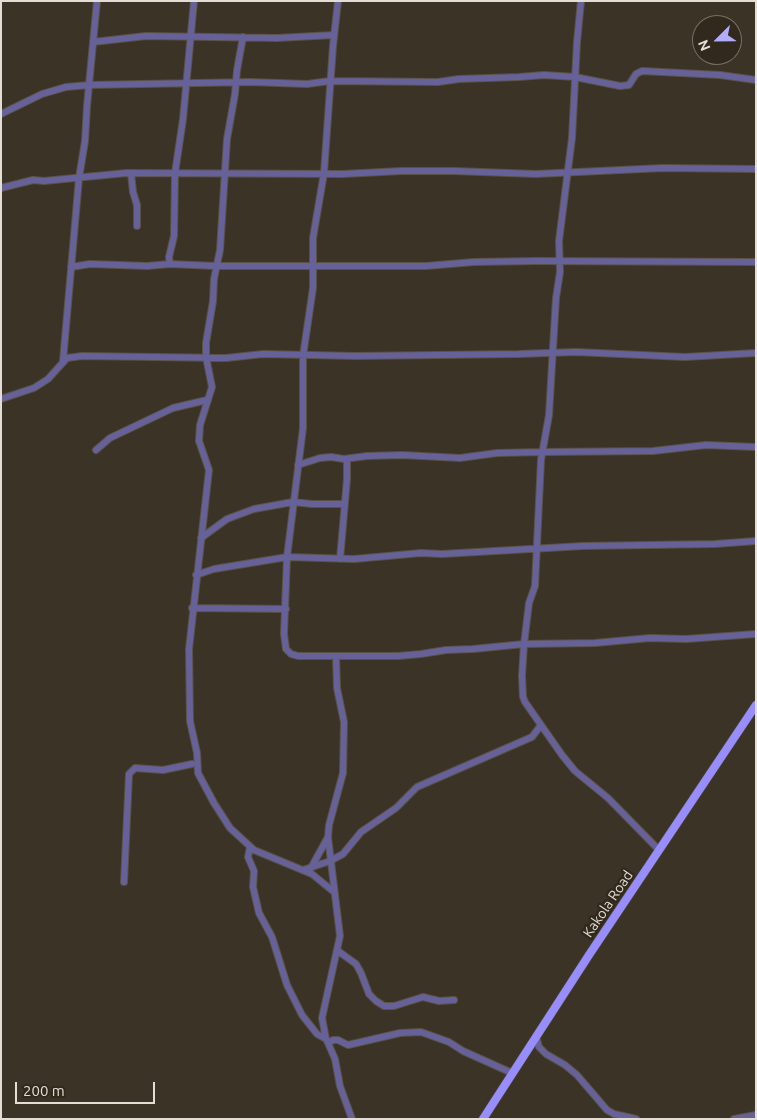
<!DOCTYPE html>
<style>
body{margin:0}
#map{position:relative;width:757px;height:1120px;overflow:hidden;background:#3c3327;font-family:Ubuntu,sans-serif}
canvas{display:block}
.frame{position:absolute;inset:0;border:2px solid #e3ddd6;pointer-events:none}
.north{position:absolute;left:692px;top:15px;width:50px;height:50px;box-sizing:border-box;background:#32291d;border:1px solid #797167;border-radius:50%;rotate:247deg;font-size:14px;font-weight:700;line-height:20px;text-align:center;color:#e3ddd6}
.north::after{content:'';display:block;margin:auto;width:18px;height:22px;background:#b1adfa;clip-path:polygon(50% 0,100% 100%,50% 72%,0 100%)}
.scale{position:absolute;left:15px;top:1082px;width:140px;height:22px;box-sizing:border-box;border:2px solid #e3ddd6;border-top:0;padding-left:6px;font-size:15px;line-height:18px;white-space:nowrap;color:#e3ddd6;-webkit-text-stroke:4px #32291d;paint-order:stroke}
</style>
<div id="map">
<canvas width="757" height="1120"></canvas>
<div class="frame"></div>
<div class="north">N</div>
<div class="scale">200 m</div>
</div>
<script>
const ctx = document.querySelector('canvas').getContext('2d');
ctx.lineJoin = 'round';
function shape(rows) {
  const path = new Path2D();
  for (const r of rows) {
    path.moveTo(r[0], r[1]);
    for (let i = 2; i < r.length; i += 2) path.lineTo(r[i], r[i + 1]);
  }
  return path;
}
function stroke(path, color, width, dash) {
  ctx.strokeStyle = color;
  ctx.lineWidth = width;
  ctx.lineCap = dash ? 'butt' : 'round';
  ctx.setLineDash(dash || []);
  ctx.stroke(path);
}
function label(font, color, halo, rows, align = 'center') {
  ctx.font = font + ' Ubuntu,sans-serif';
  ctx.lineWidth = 5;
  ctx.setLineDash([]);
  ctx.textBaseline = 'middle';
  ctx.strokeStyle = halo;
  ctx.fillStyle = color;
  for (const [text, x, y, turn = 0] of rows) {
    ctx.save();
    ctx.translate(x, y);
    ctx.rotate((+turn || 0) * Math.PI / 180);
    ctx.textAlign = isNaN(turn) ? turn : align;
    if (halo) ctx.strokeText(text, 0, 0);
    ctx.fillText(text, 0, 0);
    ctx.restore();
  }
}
const minor = shape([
 [338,1,333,46,324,173,313,238,313,288,303,356,303,428,287,557,284,634,286,649,291,654,298,656,398,656,421,654,446,650,473,649,524,644,595,643,650,638,686,639,756,634],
 [581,1,577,42,572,138,559,241,560,272,556,298,549,415,541,460,535,586,529,603,524,644,522,676,523,697,525,702,562,755,575,771,608,798,659,850],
 [243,37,237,70,235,94,227,139,220,250,214,279,213,301,206,343,206,357,212,387,200,425,199,441,209,470,189,649,190,721,197,753,198,773,214,803,230,828,254,850,312,874,334,892],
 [93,42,146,36,277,38,334,35],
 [1,114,42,94,66,87,89,85,250,82,307,84,330,81,438,82,459,79,519,77,544,75,575,77,620,86,629,85,636,74,642,71,720,75,756,80],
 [131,173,133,192,137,205,137,226],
 [1,188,33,180,44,181,126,173,343,174,401,171,454,171,536,174,663,168,756,169],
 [170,264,169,257,174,236,175,173,183,119,194,1],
 [71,267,90,264,147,266,170,264,216,266,426,266,474,262,535,261,756,262],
 [63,361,79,178,85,141,87,106,97,1],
 [1,399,34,388,48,379,67,358,82,356,226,358,263,354,356,356,519,354,576,352,685,357,756,353],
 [96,450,110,438,173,408,207,400],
 [298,465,320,458,331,457,344,459,367,456,402,455,460,458,497,453,543,452,653,451,706,445,756,447],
 [201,538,227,519,254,509,293,502,312,504,344,504],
 [340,559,347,479,347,459],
 [196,575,214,569,287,557,354,559,421,553,442,554,583,546,715,544,756,541],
 [192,608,286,609],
 [250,847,248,857,254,871,253,887,259,913,272,937,287,985,302,1015,317,1034,326,1039,328,1043,335,1059,340,1086,352,1119],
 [311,868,328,837],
 [303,870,330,861,343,854,361,832,396,808,417,787,532,737,541,725],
 [124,882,129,774,135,768,163,770,192,764],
 [338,951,356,964,361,973,369,994,376,1001,384,1006,394,1006,423,997,439,1001,454,1000],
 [536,1036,539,1047,546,1054,565,1065,577,1075,607,1110,614,1114,636,1119],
 [326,1039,322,1018,340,936,328,837,329,825,343,773,344,722,337,688,336,656],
 [328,1043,333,1040,338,1040,348,1045,400,1033,421,1032,449,1042,463,1051,512,1073],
 [734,1119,756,1115]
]);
const major = shape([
 [483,1119,589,955,756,705]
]);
stroke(minor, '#5a5246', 8);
stroke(major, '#5a5246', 9);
stroke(minor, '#666299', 6);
stroke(major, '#978dfc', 8);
label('14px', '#e3ddd6', '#32291d', [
 ["Kakola Road",608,904,-56]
]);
</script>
